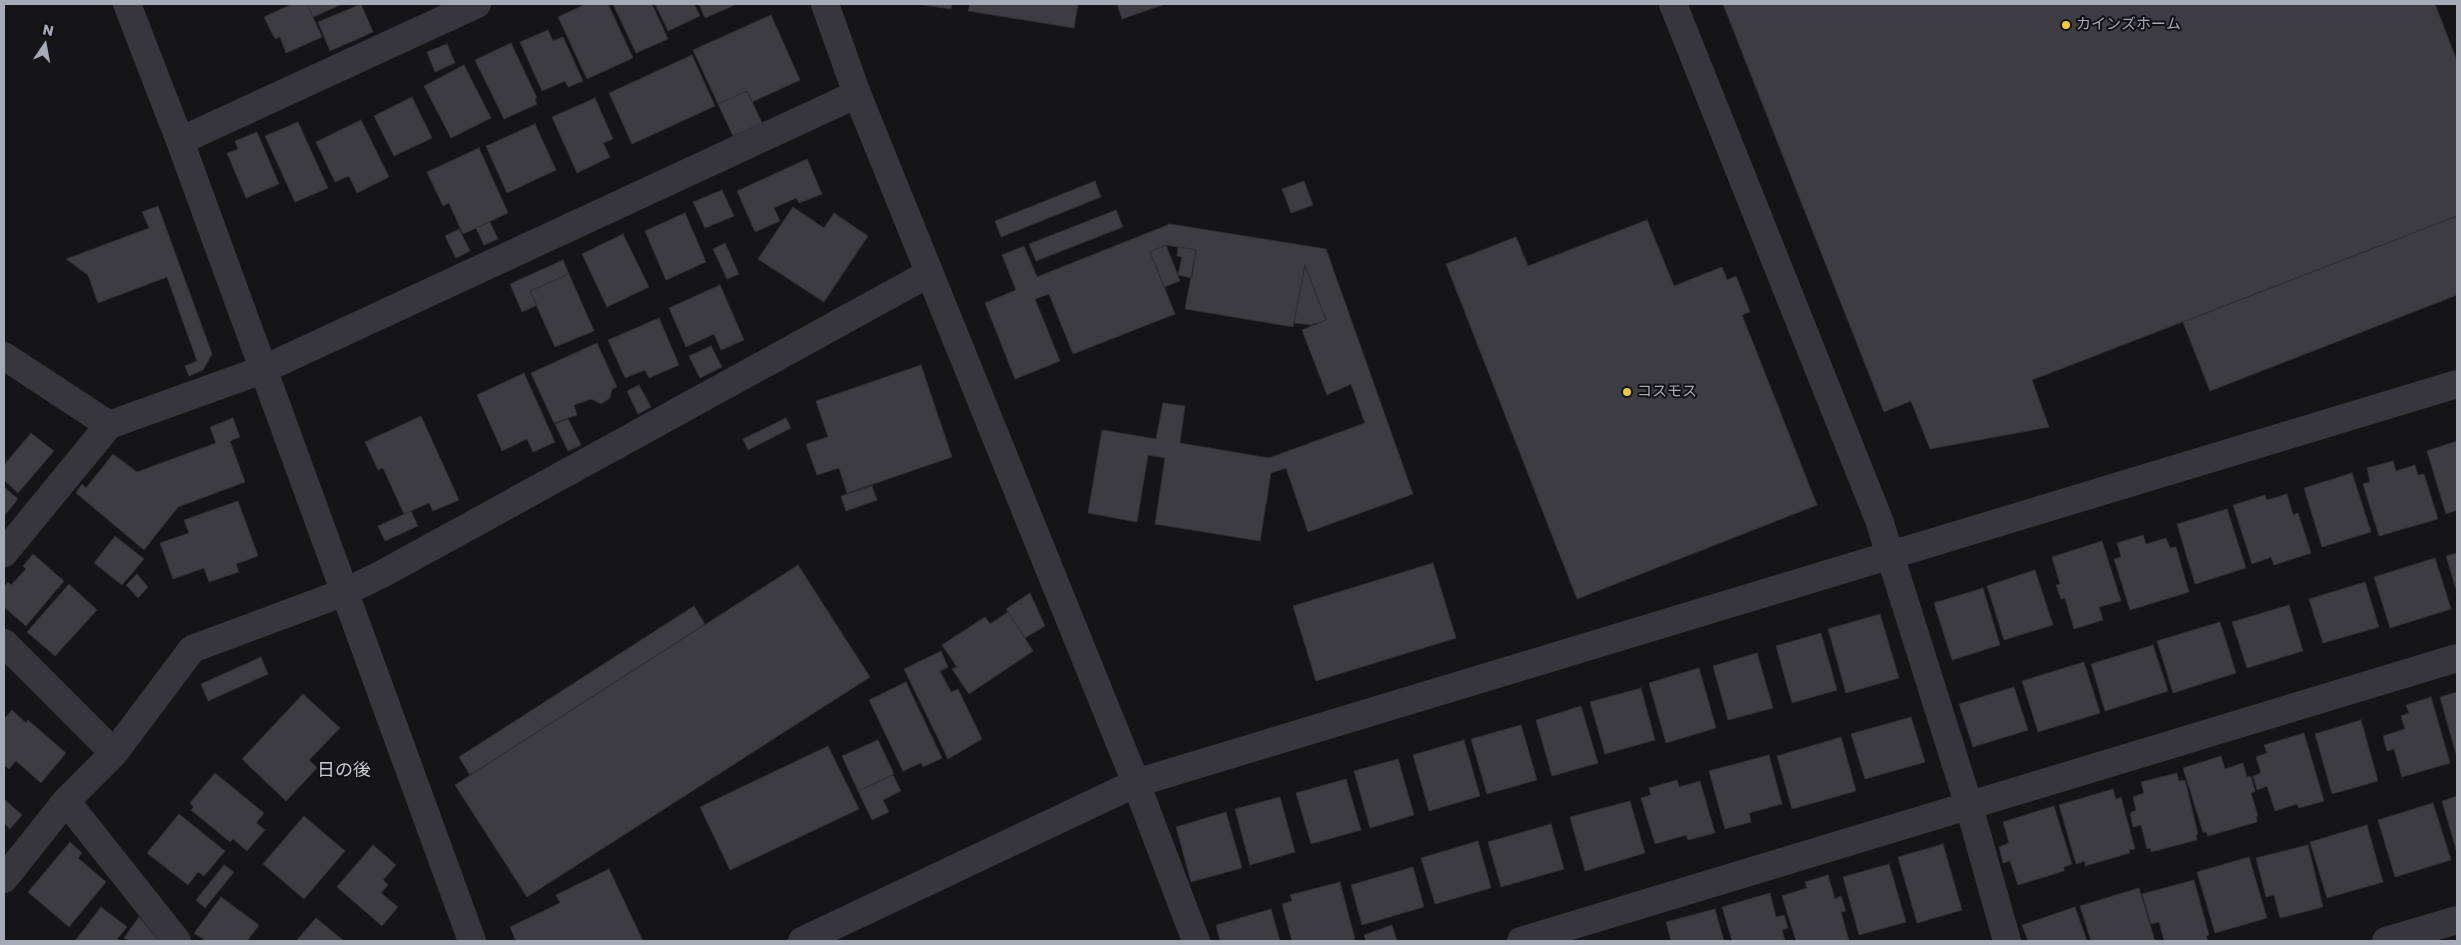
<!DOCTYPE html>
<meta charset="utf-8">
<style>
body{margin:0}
#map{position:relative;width:2461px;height:945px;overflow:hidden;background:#151517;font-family:Poppins,sans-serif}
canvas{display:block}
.frame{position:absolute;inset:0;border:5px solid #a7aab7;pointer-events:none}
.north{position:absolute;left:20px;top:20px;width:50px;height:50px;-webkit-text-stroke:4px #101012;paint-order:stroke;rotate:12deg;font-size:14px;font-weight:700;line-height:20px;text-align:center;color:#a7aab7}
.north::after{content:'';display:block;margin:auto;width:18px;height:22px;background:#a7aab7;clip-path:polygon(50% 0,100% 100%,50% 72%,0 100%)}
</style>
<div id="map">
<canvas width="2461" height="945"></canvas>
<div class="frame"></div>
<div class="north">N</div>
</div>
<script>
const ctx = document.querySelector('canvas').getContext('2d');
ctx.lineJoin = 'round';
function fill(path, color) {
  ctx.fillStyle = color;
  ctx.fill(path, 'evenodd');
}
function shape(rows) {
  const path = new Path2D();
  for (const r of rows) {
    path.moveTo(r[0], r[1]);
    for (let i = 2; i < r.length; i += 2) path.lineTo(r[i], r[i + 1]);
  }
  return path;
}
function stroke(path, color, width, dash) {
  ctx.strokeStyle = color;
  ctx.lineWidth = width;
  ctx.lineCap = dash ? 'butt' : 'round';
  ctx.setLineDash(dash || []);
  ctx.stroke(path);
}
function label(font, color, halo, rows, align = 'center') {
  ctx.font = font + ' Poppins,"Noto Sans JP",sans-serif';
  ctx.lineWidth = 4;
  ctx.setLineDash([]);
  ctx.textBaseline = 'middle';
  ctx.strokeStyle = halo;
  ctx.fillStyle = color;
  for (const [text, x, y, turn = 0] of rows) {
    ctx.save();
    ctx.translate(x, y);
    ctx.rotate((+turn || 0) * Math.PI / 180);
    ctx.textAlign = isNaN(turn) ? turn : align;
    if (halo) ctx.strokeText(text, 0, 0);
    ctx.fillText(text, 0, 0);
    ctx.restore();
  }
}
const building = shape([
 [292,4,307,4,322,37,286,53,280,37,275,39,264,17,292,4],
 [307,4,342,4,313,17,307,4],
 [361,4,373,32,330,51,318,22,361,4],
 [586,4,608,4,633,58,587,79,558,17,586,4],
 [613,4,652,4,668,39,636,53,613,4],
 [655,4,694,4,700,16,668,31,655,4],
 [699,4,737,4,705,18,699,4],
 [917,4,952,4,951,9,917,4],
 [970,4,1078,4,1074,28,968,11,970,4],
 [1117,4,1165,4,1122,19,1117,4],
 [1723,4,2435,4,2457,61,2457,216,2032,380,2049,427,1930,449,1911,401,1884,412,1723,4],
 [771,15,800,80,752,102,747,91,718,104,693,50,771,15],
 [548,30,553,41,563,37,583,81,568,87,565,81,542,91,520,42,548,30],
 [511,43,537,98,535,99,537,104,504,119,475,60,511,43],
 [447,44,455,63,435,72,427,52,447,44],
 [692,55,715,106,632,144,609,93,692,55],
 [464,65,491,118,451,138,424,86,464,65],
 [747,91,762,123,733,136,718,104,747,91],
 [412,97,432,138,394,156,374,116,412,97],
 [595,98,613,139,603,143,610,157,577,173,552,117,595,98],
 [361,120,389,177,357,193,349,176,335,182,316,142,361,120],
 [298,122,328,188,295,202,265,136,298,122],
 [535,124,556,170,507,193,486,146,535,124],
 [257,132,279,184,246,198,227,153,238,149,235,141,257,132],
 [479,148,508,213,463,234,449,203,443,206,427,172,479,148],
 [807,159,822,194,799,203,796,198,774,208,780,221,755,232,737,191,807,159],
 [1095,181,1101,197,1001,237,995,221,1095,181],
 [1304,181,1313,205,1291,213,1282,189,1304,181],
 [722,190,734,216,705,228,693,202,722,190],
 [158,206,212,354,203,370,189,376,185,366,197,361,167,277,98,303,88,275,66,259,149,228,142,212,158,206],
 [793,207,824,228,834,213,868,236,824,302,758,259,793,207],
 [1116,210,1123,227,1036,261,1029,244,1116,210],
 [685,213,706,262,666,280,645,231,685,213],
 [2457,216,2457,295,2210,391,2183,322,2457,216],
 [1647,220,1674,286,1722,267,1727,280,1736,276,1750,312,1742,315,1817,505,1577,599,1446,264,1516,237,1528,266,1647,220],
 [490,222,498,239,484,245,476,228,490,222],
 [1170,224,1326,249,1413,494,1308,532,1286,468,1271,473,1260,541,1155,524,1165,458,1148,455,1137,522,1088,513,1102,430,1156,439,1163,403,1185,406,1180,443,1269,458,1365,423,1351,384,1327,395,1302,330,1326,320,1305,265,1293,327,1185,309,1196,250,1166,245,1150,252,1175,314,1073,354,1049,294,1035,299,1060,361,1015,379,985,303,1016,290,1002,255,1024,246,1037,277,1170,224],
 [459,229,470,251,456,258,445,236,459,229],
 [623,234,649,287,607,307,582,254,623,234],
 [725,243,739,274,727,279,713,249,725,243],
 [1166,245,1180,281,1164,287,1150,252,1166,245],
 [1178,247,1196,250,1192,278,1178,275,1182,257,1177,256,1178,247],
 [563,260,569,274,530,291,537,305,522,312,510,284,563,260],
 [1305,265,1326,320,1311,325,1294,323,1305,265],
 [569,274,594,331,555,347,530,291,569,274],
 [720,285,744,340,721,350,714,334,686,347,669,308,720,285],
 [659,318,679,365,649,378,645,370,625,378,608,340,659,318],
 [597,343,617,387,612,389,610,398,601,404,591,399,574,405,577,415,554,423,531,373,597,343],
 [711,346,722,367,700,378,689,356,711,346],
 [921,365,952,457,847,493,839,468,817,475,806,444,828,437,816,401,921,365],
 [524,373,555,442,533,452,527,439,502,451,477,395,524,373],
 [639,385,651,407,638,414,627,391,639,385],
 [421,416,459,500,433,511,429,503,404,514,383,468,378,470,365,442,421,416],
 [233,418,240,437,230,441,245,482,178,507,144,550,76,493,82,484,86,488,113,454,137,472,216,443,210,427,233,418],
 [786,418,791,428,748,450,743,439,786,418],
 [568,419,581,445,568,451,555,424,568,419],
 [31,433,54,451,18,493,4,480,4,465,31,433],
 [2457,441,2457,510,2446,514,2427,451,2457,441],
 [2393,461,2396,471,2415,465,2418,475,2424,474,2438,519,2379,536,2363,484,2370,482,2367,468,2393,461],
 [2352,473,2371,532,2322,547,2304,488,2352,473],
 [872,486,877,500,846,511,841,496,872,486],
 [4,487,18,499,4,516,4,487],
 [2287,494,2293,515,2298,513,2311,553,2274,565,2271,557,2252,564,2233,505,2265,495,2267,500,2287,494],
 [238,501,258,556,236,564,239,572,209,582,204,568,173,579,160,543,189,533,184,520,238,501],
 [2227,509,2246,568,2195,584,2177,524,2227,509],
 [411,511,418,526,385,541,378,526,411,511],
 [2143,535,2146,544,2166,538,2170,548,2176,547,2189,592,2130,610,2114,559,2121,557,2117,543,2143,535],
 [115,536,144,559,122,585,94,563,115,536],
 [2102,541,2121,601,2099,607,2103,620,2074,629,2065,598,2061,599,2056,585,2060,584,2052,557,2102,541],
 [2457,553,2457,592,2446,556,2457,553],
 [33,554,64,581,26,626,4,607,4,587,8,582,11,585,26,569,23,566,33,554],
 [2435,558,2451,609,2390,628,2374,577,2435,558],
 [1433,563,1456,638,1316,681,1293,606,1433,563],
 [798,565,870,677,527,897,455,785,798,565],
 [2035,570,2053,625,2004,640,1987,586,2035,570],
 [137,574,148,587,138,598,126,585,137,574],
 [2365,582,2379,627,2323,643,2309,599,2365,582],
 [69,584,97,610,55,656,27,632,69,584],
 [1983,588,2000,645,1952,660,1934,603,1983,588],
 [1030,593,1045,626,1025,638,1006,609,1030,593],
 [2289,605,2303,651,2247,668,2232,622,2289,605],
 [694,606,705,624,470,775,459,757,694,606],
 [1008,612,1033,651,969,694,952,669,957,667,942,645,985,617,990,624,1008,612],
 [1880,614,1899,678,1846,693,1828,629,1880,614],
 [2220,622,2236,673,2173,693,2157,641,2220,622],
 [1821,633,1837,690,1792,703,1776,646,1821,633],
 [2153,645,2168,691,2105,711,2091,664,2153,645],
 [941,651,948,667,940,671,951,692,958,689,982,739,948,759,904,669,941,651],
 [1757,653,1773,708,1728,720,1713,666,1757,653],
 [261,657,268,674,208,701,201,684,261,657],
 [2084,662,2100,713,2038,732,2022,681,2084,662],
 [1699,668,1716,728,1666,743,1649,683,1699,668],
 [906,682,942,758,923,767,921,763,903,771,869,700,906,682],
 [2014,687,2028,730,1973,747,1959,704,2014,687],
 [1641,688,1655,740,1605,754,1590,702,1641,688],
 [2457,692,2457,758,2440,697,2457,692],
 [303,694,340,728,309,760,317,768,286,801,242,759,303,694],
 [2431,697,2450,763,2402,777,2394,749,2387,751,2383,736,2405,729,2401,716,2409,713,2406,705,2431,697],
 [1581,706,1598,763,1552,776,1536,720,1581,706],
 [12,710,26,723,28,720,66,753,41,783,16,761,9,769,4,765,4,719,12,710],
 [1911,717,1925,762,1865,779,1851,734,1911,717],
 [2361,720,2378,781,2332,794,2315,734,2361,720],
 [1521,725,1537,780,1487,794,1471,739,1521,725],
 [2304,733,2324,801,2299,808,2297,804,2275,811,2267,786,2257,790,2253,776,2261,773,2256,757,2267,753,2264,745,2304,733],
 [1841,737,1856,791,1792,809,1777,756,1841,737],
 [878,740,894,774,858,791,842,756,878,740],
 [1464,740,1480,796,1429,811,1413,755,1464,740],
 [828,746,859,809,730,870,700,807,828,746],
 [1769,755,1782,804,1749,813,1751,822,1725,829,1709,771,1769,755],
 [2221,756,2225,769,2243,763,2247,777,2251,776,2255,791,2251,793,2258,816,2256,816,2257,822,2208,836,2206,832,2203,832,2183,768,2221,756],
 [1398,759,1414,815,1370,828,1354,771,1398,759],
 [215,773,264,813,256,823,265,830,247,851,233,839,230,842,191,810,194,807,190,803,215,773],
 [2177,773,2179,781,2185,780,2198,834,2196,835,2197,840,2151,852,2150,848,2147,849,2141,825,2133,827,2130,813,2136,810,2133,797,2144,793,2141,782,2177,773],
 [893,775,901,791,883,800,889,812,872,820,858,791,893,775],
 [1346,779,1361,830,1311,844,1296,793,1346,779],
 [1677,780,1679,787,1700,781,1715,833,1688,840,1686,835,1655,844,1641,798,1651,795,1649,788,1677,780],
 [2113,789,2116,799,2121,797,2135,849,2129,850,2130,853,2085,866,2085,861,2076,864,2059,805,2113,789],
 [2457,796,2457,853,2442,801,2457,796],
 [1280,797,1295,852,1250,865,1235,809,1280,797],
 [4,799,22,815,10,829,5,824,4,826,4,799],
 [1630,801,1645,853,1585,871,1570,817,1630,801],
 [2433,803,2451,860,2395,877,2378,820,2433,803],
 [2054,806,2072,864,2064,867,2064,871,2018,885,2010,861,2003,863,1999,847,2009,843,2003,822,2054,806],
 [1226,812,1242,868,1191,882,1176,827,1226,812],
 [179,814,225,851,204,876,198,872,188,885,147,853,179,814],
 [304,816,345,851,304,899,263,864,304,816],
 [1551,824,1564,869,1501,887,1488,842,1551,824],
 [2367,825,2383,882,2327,898,2310,842,2367,825],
 [1478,841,1491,888,1435,904,1421,858,1478,841],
 [70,842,82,853,78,858,106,882,69,927,28,892,70,842],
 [1943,844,1962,910,1917,923,1898,857,1943,844],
 [373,845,396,865,383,880,388,885,381,893,398,907,382,926,337,887,373,845],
 [2308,845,2323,907,2280,918,2274,895,2266,897,2256,858,2308,845],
 [2249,857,2267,918,2215,933,2197,872,2249,857],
 [1889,864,1906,922,1859,935,1843,877,1889,864],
 [224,865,234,872,205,908,196,900,224,865],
 [1413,867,1424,907,1362,925,1351,885,1413,867],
 [609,869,643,941,516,941,510,927,560,903,556,895,609,869],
 [1828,875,1835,899,1841,896,1846,911,1841,912,1849,941,1796,941,1782,896,1807,888,1805,882,1828,875],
 [2194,880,2209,935,2206,936,2208,941,2164,941,2159,922,2151,924,2142,894,2194,880],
 [1340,882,1355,939,1351,941,1292,941,1282,904,1292,901,1290,895,1340,882],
 [2139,888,2155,941,2091,941,2080,906,2139,888],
 [1770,893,1776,917,1784,915,1788,928,1782,930,1785,941,1732,941,1722,907,1770,893],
 [221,897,259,925,247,941,206,941,194,933,221,897],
 [101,907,127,927,117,939,120,941,75,941,101,907],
 [2075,907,2087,941,2028,941,2022,925,2075,907],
 [1271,909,1280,941,1220,941,1216,925,1271,909],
 [1715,909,1724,941,1671,941,1666,922,1715,909],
 [139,917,158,940,157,941,129,941,124,938,139,917],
 [316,918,344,941,296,941,316,918],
 [1392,925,1397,941,1366,941,1364,935,1392,925]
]);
fill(building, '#3d3d41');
stroke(building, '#302f33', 1);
stroke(shape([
 [127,4,180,141,472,941],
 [825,4,857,94,1136,783,1196,941],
 [1673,4,1879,520,1969,806,2007,941],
 [180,141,477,4],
 [4,356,109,425],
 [4,553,109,425,262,370,857,94],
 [4,643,114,753],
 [66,801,177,941],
 [4,879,66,801,114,753,192,649,345,592,384,573,928,274],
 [802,941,1136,783,2457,384],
 [1521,941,2457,658],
 [2386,941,2457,920]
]), '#36363c', 28);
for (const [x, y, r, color] of [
 [2066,25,5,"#f2c932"],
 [1627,392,5,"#f2c932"]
]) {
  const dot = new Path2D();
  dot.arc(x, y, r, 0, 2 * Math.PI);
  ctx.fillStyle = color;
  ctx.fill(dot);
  stroke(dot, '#101012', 2);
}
label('15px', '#a7aab7', '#101012', [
 ["カインズホーム",2076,25],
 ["コスモス",1637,392]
], 'left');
label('18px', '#c8cad3', '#101012', [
 ["日の後",344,771]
]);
</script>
